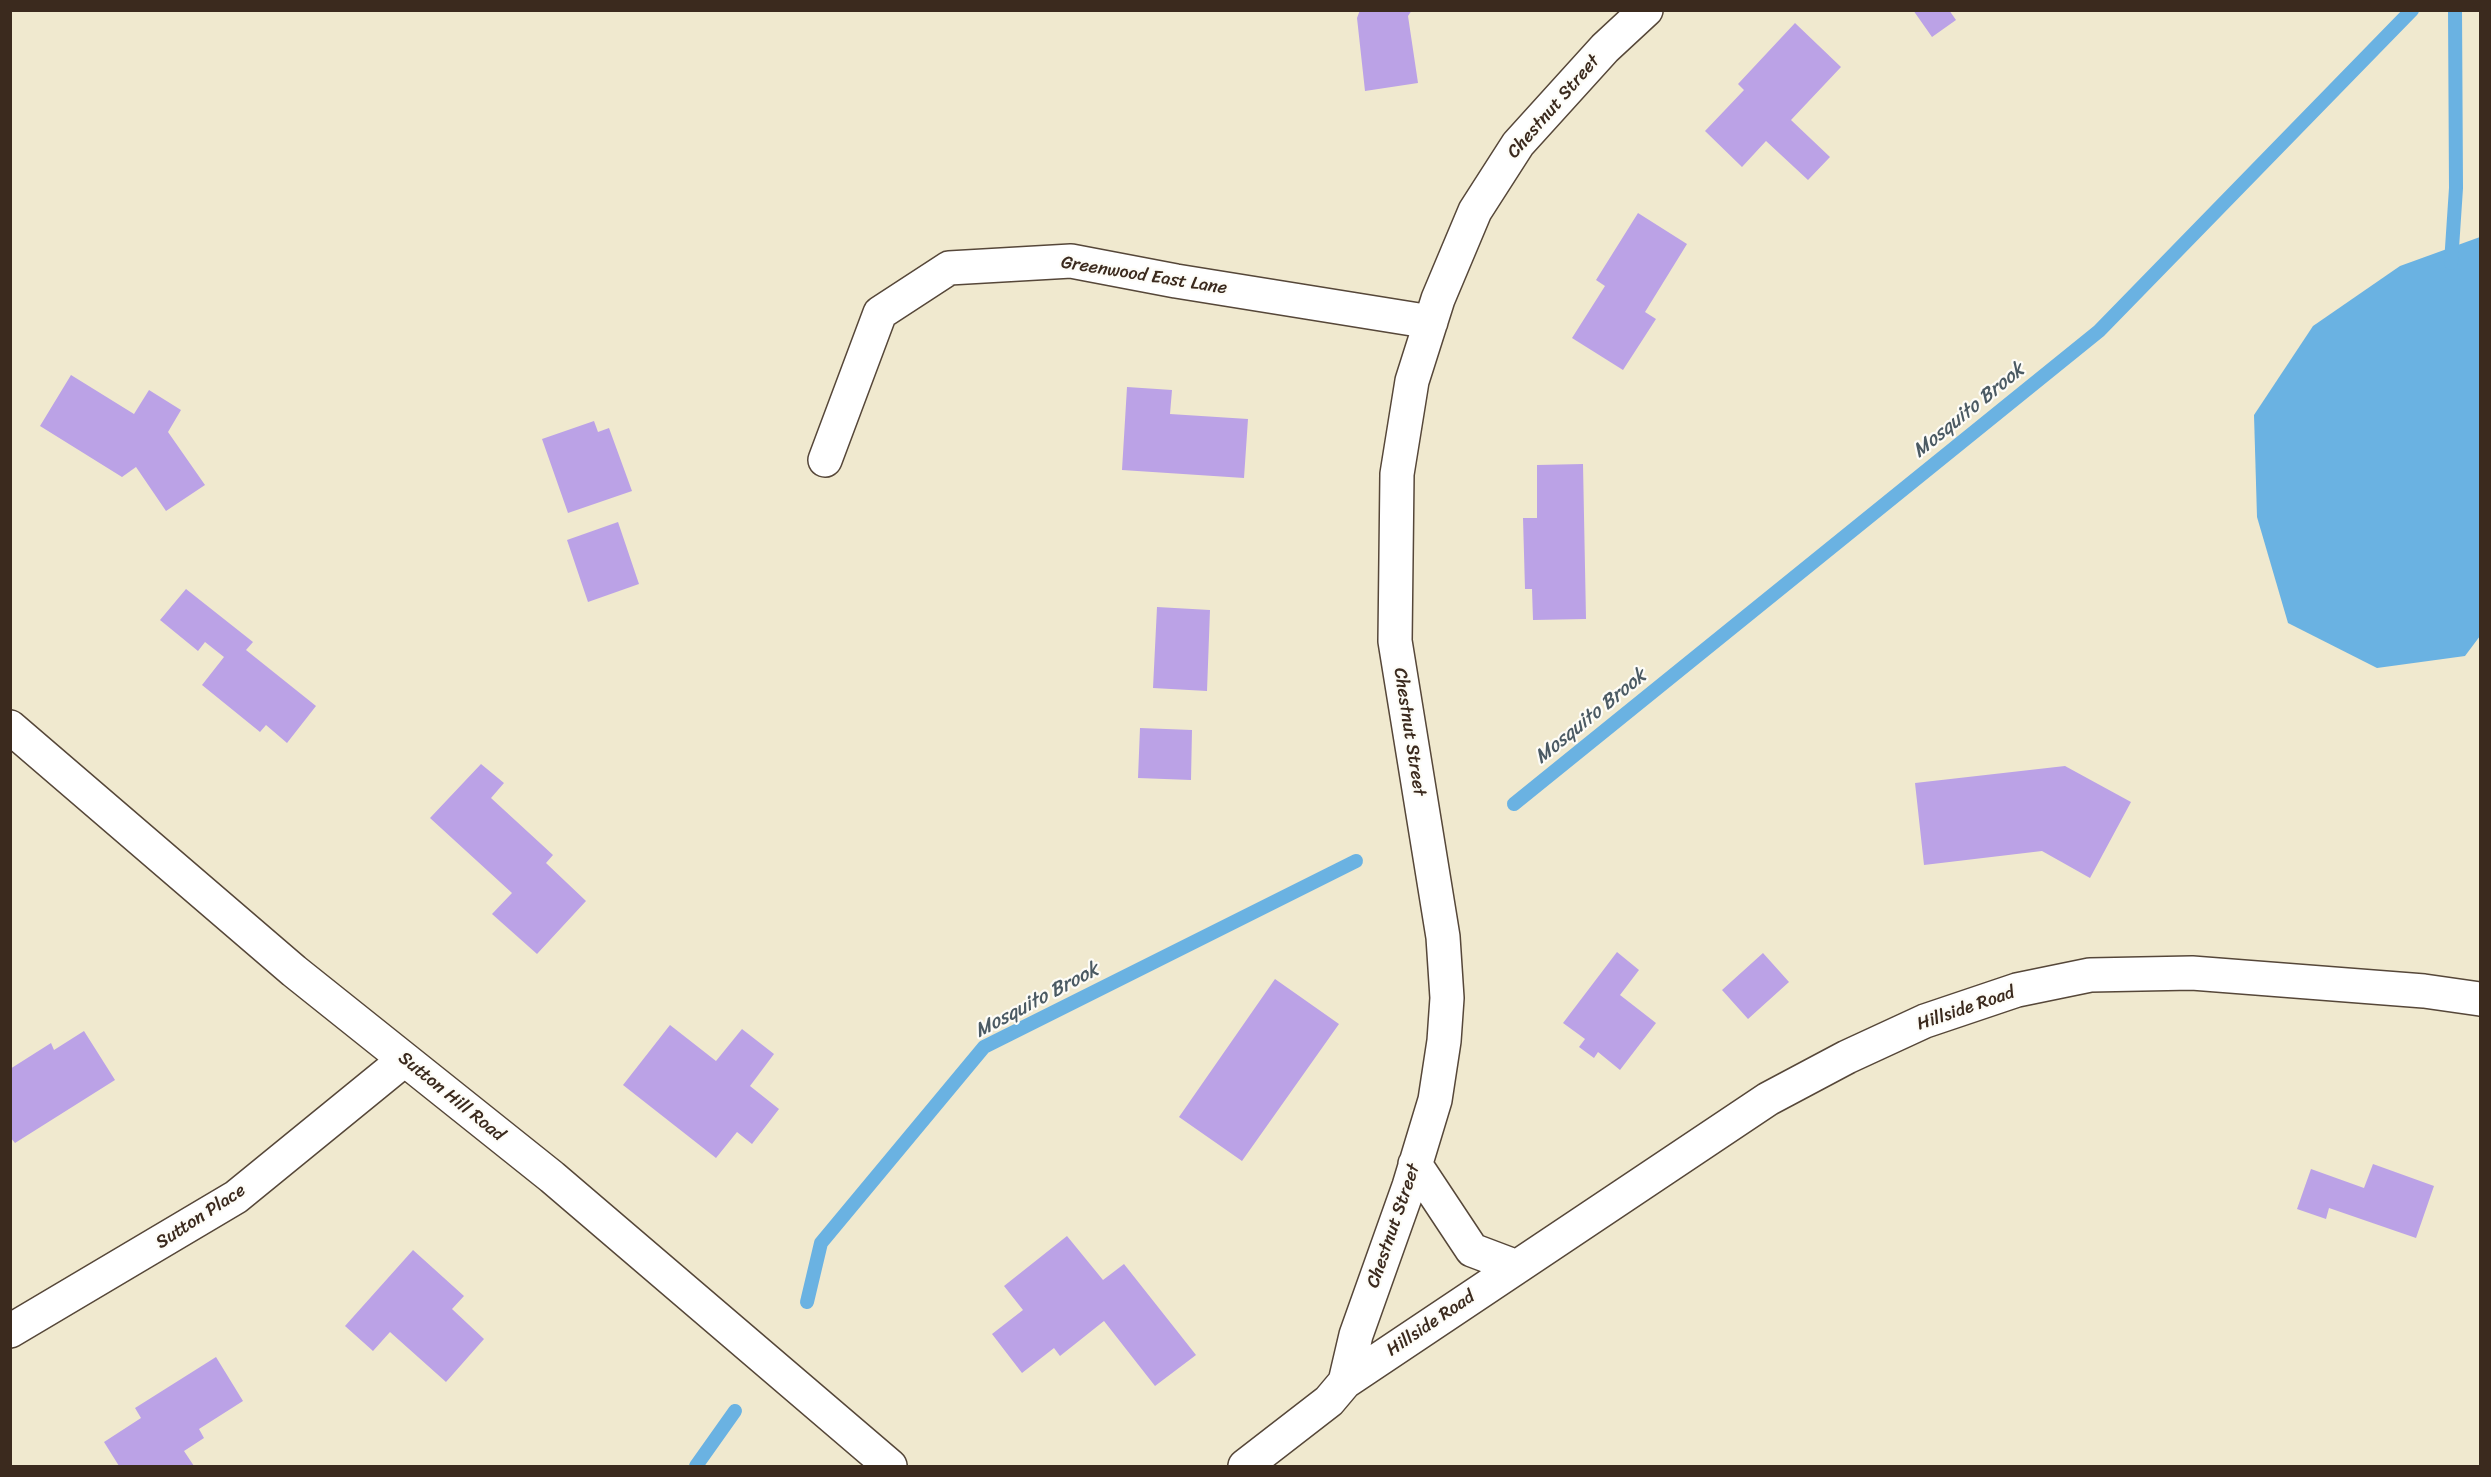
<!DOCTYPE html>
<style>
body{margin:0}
#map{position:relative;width:2491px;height:1477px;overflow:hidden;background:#f0e9cf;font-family:Sriracha,sans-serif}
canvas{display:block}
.frame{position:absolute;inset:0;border:12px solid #3b2a1e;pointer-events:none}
</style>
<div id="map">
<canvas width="2491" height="1477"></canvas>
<div class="frame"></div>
</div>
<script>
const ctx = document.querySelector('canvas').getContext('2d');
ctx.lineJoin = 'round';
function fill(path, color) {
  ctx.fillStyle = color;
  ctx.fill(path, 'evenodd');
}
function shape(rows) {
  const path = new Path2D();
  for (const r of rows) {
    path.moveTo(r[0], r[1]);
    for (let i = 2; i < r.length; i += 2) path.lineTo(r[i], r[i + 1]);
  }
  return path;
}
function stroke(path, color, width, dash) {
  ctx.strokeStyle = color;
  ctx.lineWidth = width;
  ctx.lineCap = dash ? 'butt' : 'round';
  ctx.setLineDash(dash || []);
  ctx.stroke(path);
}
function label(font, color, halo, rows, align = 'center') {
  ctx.font = font + ' Sriracha,sans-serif';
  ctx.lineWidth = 4.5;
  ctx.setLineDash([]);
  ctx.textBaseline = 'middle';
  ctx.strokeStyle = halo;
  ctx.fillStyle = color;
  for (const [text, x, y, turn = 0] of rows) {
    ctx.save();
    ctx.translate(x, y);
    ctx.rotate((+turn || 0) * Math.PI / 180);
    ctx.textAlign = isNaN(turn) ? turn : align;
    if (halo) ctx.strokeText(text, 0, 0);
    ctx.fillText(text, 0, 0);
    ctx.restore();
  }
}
fill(shape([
 [2480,237,2480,636,2465,656,2377,668,2288,623,2257,517,2254,415,2313,326,2400,266]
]), '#6ab2e2');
stroke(shape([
 [2451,263,2456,188,2455,10],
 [1514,804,2099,331,2412,10],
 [807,1302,821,1243,984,1047,1356,861],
 [696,1466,735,1411]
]), '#6ab2e2', 14);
fill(shape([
 [1360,10,1412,10,1408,16,1418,83,1365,91,1357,18],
 [1913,10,1949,10,1956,20,1932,37],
 [1795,23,1841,67,1791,120,1830,157,1808,180,1766,141,1742,167,1705,131,1744,90,1738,84],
 [1638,213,1687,244,1645,312,1656,319,1623,370,1572,338,1605,286,1596,280],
 [71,375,134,414,149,390,181,410,168,432,205,485,166,511,136,467,122,477,40,426],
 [1127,387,1172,390,1170,414,1248,419,1244,478,1122,470],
 [594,421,598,432,609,428,632,491,568,513,542,439],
 [1583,464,1586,619,1533,620,1532,589,1525,589,1523,518,1537,518,1537,465],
 [618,522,639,584,588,602,567,540],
 [186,589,253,642,246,650,316,706,287,743,266,725,260,732,202,685,224,657,205,642,198,651,160,620],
 [1157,607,1210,610,1207,691,1153,688],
 [1140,728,1192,730,1191,780,1138,778],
 [481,764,504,783,491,798,553,855,546,863,586,901,537,954,492,914,512,893,430,818],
 [2065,766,2131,802,2090,878,2042,851,1924,865,1915,783],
 [1617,952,1639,970,1620,995,1656,1023,1620,1070,1598,1052,1594,1058,1579,1047,1585,1039,1563,1023],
 [1763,953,1789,982,1748,1019,1722,990],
 [1275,979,1339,1024,1242,1161,1179,1117],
 [670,1025,716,1061,742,1029,774,1054,750,1086,779,1109,752,1144,737,1132,716,1158,623,1085],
 [84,1031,115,1080,15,1143,10,1137,10,1069,51,1043,54,1050],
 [2373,1164,2434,1186,2416,1238,2329,1208,2326,1219,2297,1209,2311,1169,2364,1188],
 [1067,1236,1103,1280,1124,1264,1196,1355,1155,1386,1104,1321,1060,1356,1054,1348,1022,1373,992,1334,1023,1310,1004,1286],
 [413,1250,464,1296,452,1309,484,1339,446,1382,390,1332,373,1351,345,1326],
 [216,1357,243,1401,199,1429,204,1438,184,1451,194,1466,119,1466,104,1442,141,1418,135,1408]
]), '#bba2e6');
const minor = shape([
 [825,460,880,313,949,268,1071,261,1176,281,1431,322],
 [10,727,294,971,552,1177,890,1466],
 [1415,1164,1472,1250,1517,1267],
 [10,1331,236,1197,404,1060],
 [1345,1382,1768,1099,1847,1057,1925,1021,2017,990,2090,975,2192,973,2424,991,2480,999],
 [1245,1466,1329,1401,1345,1382,1356,1335,1409,1186,1435,1100,1444,1041,1447,998,1443,937,1395,641,1397,474,1412,381,1438,299,1475,211,1518,144,1605,48,1646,10]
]);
stroke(minor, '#564739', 36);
stroke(minor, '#fff', 33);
label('18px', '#3b2a1e', '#fdfcf7', [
 ["Chestnut Street",1554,107,-49],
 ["Greenwood East Lane",1144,276,9],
 ["Chestnut Street",1409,732,81],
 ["Hillside Road",1966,1009,-19],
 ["Sutton Hill Road",451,1097,39],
 ["Sutton Place",201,1217,-33],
 ["Chestnut Street",1394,1226,-71],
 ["Hillside Road",1431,1324,-34]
]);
label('italic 20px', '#4b5a63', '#fdfcf7', [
 ["Mosquito Brook",1969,411,-39],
 ["Mosquito Brook",1591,717,-39],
 ["Mosquito Brook",1037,1001,-28]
]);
</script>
